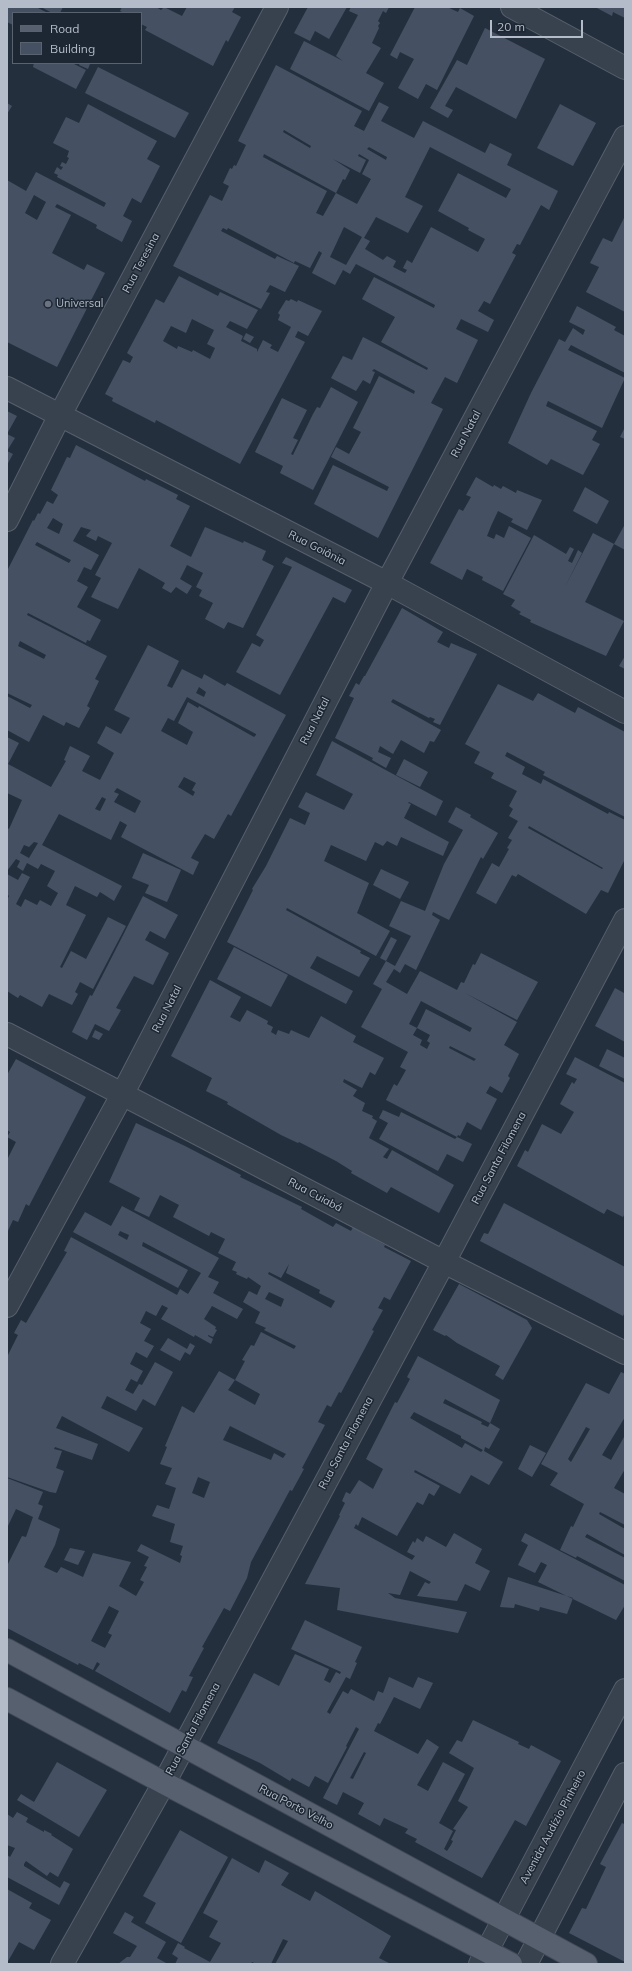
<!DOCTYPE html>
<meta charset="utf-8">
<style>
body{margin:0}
#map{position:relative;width:632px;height:1971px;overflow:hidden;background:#242f3e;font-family:Mulish,sans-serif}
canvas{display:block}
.frame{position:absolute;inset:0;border:8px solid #b4bcc9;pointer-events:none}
.legend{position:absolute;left:12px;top:12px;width:130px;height:52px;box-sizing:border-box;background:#1d2633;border:1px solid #59626f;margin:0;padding:5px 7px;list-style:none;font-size:12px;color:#b4bcc9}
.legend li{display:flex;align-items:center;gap:8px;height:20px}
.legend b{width:20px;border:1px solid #59626f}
.scale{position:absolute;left:490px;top:20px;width:93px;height:18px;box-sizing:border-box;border:2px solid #b4bcc9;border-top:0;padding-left:5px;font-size:12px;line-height:14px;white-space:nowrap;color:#b4bcc9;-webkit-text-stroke:3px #1d2633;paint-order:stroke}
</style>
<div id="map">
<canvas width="632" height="1971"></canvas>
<div class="frame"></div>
<ul class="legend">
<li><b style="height:5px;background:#56606e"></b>Road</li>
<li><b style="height:11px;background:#455162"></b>Building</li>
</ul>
<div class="scale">20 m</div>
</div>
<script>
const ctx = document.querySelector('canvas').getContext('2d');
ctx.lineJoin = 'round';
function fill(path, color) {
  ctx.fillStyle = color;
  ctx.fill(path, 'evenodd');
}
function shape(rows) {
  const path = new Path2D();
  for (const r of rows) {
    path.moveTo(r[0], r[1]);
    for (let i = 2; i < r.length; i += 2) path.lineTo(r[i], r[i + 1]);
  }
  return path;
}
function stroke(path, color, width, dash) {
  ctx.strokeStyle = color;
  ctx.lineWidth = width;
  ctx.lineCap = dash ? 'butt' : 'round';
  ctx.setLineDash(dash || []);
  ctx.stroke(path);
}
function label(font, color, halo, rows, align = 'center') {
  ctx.font = font + ' Mulish,sans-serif';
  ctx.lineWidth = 3;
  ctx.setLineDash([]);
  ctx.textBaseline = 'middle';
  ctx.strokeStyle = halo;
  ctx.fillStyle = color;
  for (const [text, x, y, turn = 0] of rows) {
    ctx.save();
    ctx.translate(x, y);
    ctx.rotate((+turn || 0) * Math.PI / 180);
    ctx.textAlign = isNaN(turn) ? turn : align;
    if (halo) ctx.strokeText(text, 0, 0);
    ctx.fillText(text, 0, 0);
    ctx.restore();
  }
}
fill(shape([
 [7,7,36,7,48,13,13,13,13,25,7,22],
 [41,7,63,7,60,13,52,13],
 [122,7,156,7,161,10,164,7,182,16,187,7,235,7,232,12,241,17,228,42,226,40,213,66,145,30,147,27,141,24,141,13,124,13,120,11],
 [308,7,347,7,329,39,315,31,310,41,294,33],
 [351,7,389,7,386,13,383,11,378,21,380,23,378,26,379,28,372,43,381,48,366,73,384,83,369,111,290,69,304,41,343,61,336,56,358,15,349,11],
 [415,7,447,7,458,12,460,8,474,16,437,90,426,84,418,99,398,88,414,59,400,52,397,59,390,55],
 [595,7,625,7,625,18,613,12,612,16],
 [485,28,545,59,516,119,456,87,445,106,453,110,448,118,430,108,457,60,467,65],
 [34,63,72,63,86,70,76,89,33,67],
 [80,63,89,63,90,64,88,69,79,65],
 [276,65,362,111,354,126,364,131,379,102,389,107,381,121,414,138,423,121,485,153,490,143,512,154,507,165,558,191,549,210,541,205,520,245,517,244,512,253,516,255,490,304,484,301,478,311,494,320,488,332,461,319,456,329,478,340,457,383,445,377,431,403,443,409,378,538,314,504,333,465,387,491,389,487,331,457,336,447,349,454,361,432,353,428,379,376,414,394,415,391,374,369,372,371,375,372,370,384,363,380,356,391,331,378,343,356,352,360,363,337,427,370,428,368,381,342,395,317,362,299,374,277,434,308,435,305,356,264,350,274,343,270,335,285,312,273,322,253,319,251,310,268,295,261,294,263,228,228,227,230,223,228,221,231,275,259,277,256,299,266,285,292,270,285,266,292,270,293,261,309,173,266,210,195,222,201,229,186,223,183,230,168,232,169,234,165,236,166,246,145,238,141],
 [284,130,311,146,310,148,283,132],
 [369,147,387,157,386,160,367,149],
 [430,147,511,189,506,198,458,173,438,211,469,228,468,230,485,239,478,252,431,227,412,263,407,260,403,268,407,270,405,273,393,267,396,261,387,256,383,260,365,249,370,241,364,238,376,217,408,233,423,206,405,197],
 [264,154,336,193,343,179,345,180,350,170,333,159,360,173,366,160,358,156,359,154,369,160,362,174,371,179,357,204,336,193,323,216,316,213,327,191,263,157],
 [344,227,362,237,346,265,330,257],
 [98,67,189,113,175,138,85,93],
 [7,103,12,106,7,114],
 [88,104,157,141,147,159,160,166,141,203,132,198,123,216,132,221,122,242,96,228,97,225,57,204,55,207,71,215,52,253,84,270,87,264,105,273,57,367,7,342,7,180,26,191,36,172,104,207,106,203,57,177,58,175,54,173,57,167,61,170,63,167,60,166,62,162,66,164,69,158,67,157,69,151,53,143,66,117,79,123],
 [34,195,46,202,37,220,25,213],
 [560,104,596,123,573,166,537,148],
 [625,216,625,312,586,292,599,267,590,263,603,238,612,242],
 [179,276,218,296,220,292,258,310,247,329,230,321,226,327,243,336,241,341,257,349,257,352,263,340,272,345,270,348,278,352,291,327,278,320,280,315,278,313,286,300,289,301,291,299,297,302,298,300,322,311,308,336,298,331,295,337,305,342,240,464,156,420,155,423,112,401,113,398,105,394,123,360,130,363,133,357,127,353,156,299,164,303],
 [192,319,214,330,207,344,215,348,210,359,193,350,192,352,178,346,177,349,163,341,171,326,186,333],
 [577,306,616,327,614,330,625,336,625,373,571,345,568,350,625,378,602,428,548,401,546,406,597,431,592,440,600,444,583,475,551,459,547,465,508,443,531,393,559,339,565,342,573,328,583,335,585,330,569,322],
 [246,333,254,337,250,343,243,339],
 [331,387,358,402,313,490,280,473,283,466,255,452,282,398,307,410,293,438,298,440,291,454,293,455,313,414,317,407,320,408],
 [7,411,17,416,7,434,15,438,7,451,13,454,7,465],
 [625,427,625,439,620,437],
 [76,445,145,481,146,479,178,495,176,499,190,506,170,546,191,557,205,527,243,543,244,541,266,551,262,560,274,566,243,628,228,622,224,629,205,619,213,603,199,596,202,590,196,587,203,573,187,565,180,579,192,586,187,594,176,587,171,593,162,588,165,583,139,568,118,609,91,597,101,578,95,575,112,543,98,536,96,541,86,536,91,530,81,527,73,541,99,555,91,570,84,567,77,581,88,587,77,607,101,620,90,641,87,640,86,643,28,613,27,615,107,656,95,679,99,681,87,706,90,708,79,728,66,722,64,726,43,715,29,742,7,730,7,696,30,708,32,705,7,693,7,571,33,520,34,521,38,513,40,514,47,501,53,504,58,495,51,490,67,457,70,458],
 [53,518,63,524,59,534,47,528],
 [37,542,71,560,69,563,35,545],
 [20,641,46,655,44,659,18,646],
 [476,477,493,487,494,485,501,489,503,486,516,493,517,490,542,500,527,530,511,522,513,519,498,511,491,526,487,536,494,539,496,534,504,538,509,526,531,538,503,591,482,580,483,577,467,569,462,580,430,563,459,509,463,511,471,497,466,495],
 [585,487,609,501,597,524,573,511],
 [625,524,625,550,614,544,585,602,624,621,606,656,530,622,531,620,519,614,521,612,511,606,515,600,503,594,534,535,566,554,570,547,574,549,568,561,572,563,578,550,582,553,565,587,593,533,614,544],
 [286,557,352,590,345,603,333,597,280,695,236,672,252,643,260,647,264,640,256,635,292,567,282,563],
 [402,608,443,632,437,642,449,648,451,643,477,654,440,725,433,722,435,719,430,717,429,718,393,699,391,702,441,730,434,742,430,741,424,753,401,740,393,754,380,746,378,752,391,758,386,768,372,760,373,758,335,738,354,698,349,696,356,683,359,685,364,676,365,676],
 [148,645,179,661,167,686,172,688,182,669,202,679,204,674,225,686,227,683,286,715,231,816,228,814,214,839,205,834,193,854,191,858,199,862,193,875,121,837,127,825,120,821,111,840,59,814,42,845,122,886,114,901,100,892,97,897,75,886,66,905,86,915,60,967,62,968,71,951,86,959,108,917,126,926,93,989,80,982,75,992,78,994,72,1005,49,994,42,1007,20,995,18,998,7,991,7,900,9,896,7,894,7,874,18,880,22,873,30,877,16,904,21,907,25,899,37,905,40,900,51,906,58,893,47,886,55,871,41,864,38,869,27,863,23,871,17,867,20,861,16,859,7,871,7,828,9,829,22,800,7,793,7,737,19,743,8,764,51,787,66,761,64,760,70,746,90,756,82,771,100,780,114,753,97,743,106,726,121,734,130,718,114,710],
 [199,687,206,692,204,697,196,693],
 [187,697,256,734,256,735,254,737,199,706,198,708,188,702,178,723,193,732,187,745,161,731,168,718,174,721],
 [184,777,196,783,192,790,195,792,193,796,178,787],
 [117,788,141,801,135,813,114,802,119,794,114,792],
 [102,797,106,799,100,811,95,809],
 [34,842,38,843,29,858,20,853,24,845,29,847],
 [625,656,625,669,619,666],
 [498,684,533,701,538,693,575,713,578,707,625,732,625,817,543,775,545,772,507,752,505,756,525,767,522,774,541,784,543,779,608,814,609,812,625,820,625,859,608,893,601,890,586,914,518,874,516,877,512,875,496,904,476,893,492,863,499,867,509,849,507,848,512,840,508,838,518,821,509,816,513,809,509,806,517,791,491,778,494,773,474,763,480,752,465,744],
 [529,826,603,868,602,869,528,828],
 [332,741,443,801,436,816,409,802,408,803,411,804,404,818,449,842,443,856,401,837,397,846,387,841,383,846,375,842,366,861,331,845,324,861,369,883,357,913,390,931,376,956,287,908,286,910,361,951,360,953,370,958,359,977,317,956,310,968,353,991,346,1004,227,942,253,890,252,889,266,866,290,818,305,825,310,813,298,807,306,792,344,810,353,794,316,775],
 [404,759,428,772,420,787,396,775],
 [456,807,471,815,470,817,498,833,483,859,481,857,449,920,433,912,432,915,440,920,416,970,405,964,400,973,394,969,386,982,407,994,420,971,457,990,461,982,464,983,473,964,475,965,481,953,538,982,517,1020,465,993,517,1022,504,1045,519,1054,508,1076,510,1078,502,1093,490,1086,486,1093,497,1099,481,1130,467,1122,460,1136,458,1135,457,1137,386,1100,394,1084,397,1086,406,1070,400,1067,408,1052,361,1027,382,989,373,984,386,961,395,966,411,936,389,926,401,901,425,911,444,864,463,830,448,822],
 [421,1001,472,1028,470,1032,426,1009,417,1028,409,1024],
 [417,1028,430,1035,427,1041,430,1043,427,1049,420,1045,422,1040,413,1035],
 [450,1046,476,1059,474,1061,449,1048],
 [143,853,181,870,167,902,145,893,149,885,132,878],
 [381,869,409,882,400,899,373,885],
 [143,896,178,915,165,939,150,931,145,940,169,953,153,985,134,976,116,1008,121,1010,109,1031,95,1024,87,1040,72,1032,90,995,92,996],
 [391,937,397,940,386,961,380,958],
 [234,947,288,975,271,1007,217,979],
 [210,980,241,997,230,1017,240,1022,247,1010,268,1021,267,1024,273,1027,271,1032,276,1035,278,1030,289,1034,291,1030,309,1038,321,1016,356,1036,353,1042,384,1058,375,1075,370,1072,362,1088,344,1079,343,1082,357,1090,353,1096,365,1103,362,1111,373,1116,372,1118,377,1121,369,1138,389,1149,383,1157,387,1159,392,1150,454,1185,439,1213,391,1187,387,1193,351,1173,352,1171,336,1161,299,1142,298,1143,281,1135,227,1104,228,1102,206,1091,212,1078,171,1056],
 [615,988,624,993,625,990,625,1042,595,1026],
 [95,1030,103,1034,99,1040,92,1037],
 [607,1049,625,1058,625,1079,599,1066],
 [575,1057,625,1083,625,1213,623,1217,607,1209,604,1214,517,1166,525,1150,528,1152,542,1124,561,1134,574,1112,560,1104,572,1082,574,1084,577,1079,566,1074],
 [16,1059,86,1097,29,1206,26,1204,18,1222,13,1220,7,1233,7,1160,16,1142,7,1137,10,1132,7,1130,7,1075],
 [383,1110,399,1117,401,1112,455,1139,457,1137,472,1144,463,1162,447,1154,438,1171,379,1139,388,1123,379,1118],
 [136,1123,185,1146,241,1175,240,1177,302,1207,301,1209,333,1227,336,1223,351,1231,353,1227,385,1245,384,1247,411,1261,390,1300,384,1297,378,1308,383,1310,372,1330,374,1331,364,1350,341,1393,339,1392,331,1407,327,1405,318,1422,325,1425,302,1468,304,1469,292,1491,290,1490,251,1562,247,1578,230,1611,224,1608,202,1647,204,1648,189,1676,193,1677,186,1692,182,1690,170,1713,95,1671,100,1664,97,1662,93,1670,79,1663,78,1665,7,1628,7,1566,22,1536,26,1537,33,1517,16,1509,7,1528,7,1478,43,1492,38,1504,43,1506,38,1519,60,1529,55,1545,44,1567,57,1573,61,1567,83,1577,93,1553,131,1562,119,1586,136,1596,144,1582,140,1580,147,1567,144,1566,149,1557,137,1551,141,1544,180,1563,182,1556,180,1555,183,1546,170,1542,175,1524,152,1516,157,1505,169,1509,176,1488,165,1484,172,1468,160,1464,167,1447,165,1446,182,1406,194,1413,219,1371,235,1380,228,1390,255,1405,260,1394,235,1380,245,1361,242,1360,251,1345,254,1346,261,1332,294,1349,296,1346,264,1330,266,1328,255,1323,260,1312,243,1302,249,1291,257,1295,261,1286,248,1277,247,1279,236,1274,237,1272,232,1270,236,1262,218,1253,225,1239,211,1232,209,1236,173,1217,179,1205,160,1195,149,1217,134,1210,140,1198,109,1182],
 [289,1264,286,1273,320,1290,319,1293,335,1301,331,1308,268,1274,269,1272,281,1278],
 [269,1292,284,1299,281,1307,265,1299],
 [230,1426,286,1454,283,1458,274,1453,271,1460,223,1440],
 [198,1477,210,1482,204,1498,192,1493],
 [109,1606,119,1611,108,1633,112,1635,105,1648,91,1641],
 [504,1203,625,1267,625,1312,623,1316,480,1241,484,1233,488,1234],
 [122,1206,219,1258,208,1277,219,1282,213,1293,243,1309,237,1319,212,1306,204,1319,216,1327,215,1329,217,1330,213,1337,208,1335,208,1336,213,1339,211,1344,195,1335,194,1337,161,1319,168,1308,162,1305,156,1316,146,1311,140,1323,151,1329,144,1341,154,1346,147,1358,136,1352,130,1364,143,1371,137,1382,131,1379,125,1390,133,1394,139,1384,142,1385,155,1362,173,1372,155,1406,143,1399,136,1411,107,1396,101,1408,143,1428,129,1452,62,1416,56,1428,98,1444,92,1460,55,1447,54,1449,62,1451,56,1468,64,1471,56,1493,50,1492,7,1477,7,1357,18,1335,14,1333,21,1320,26,1323,67,1252,64,1251,71,1237,177,1295,180,1289,188,1294,201,1273,143,1242,142,1246,188,1270,178,1288,73,1232,85,1212,111,1226],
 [120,1231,129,1235,127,1240,118,1235],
 [459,1284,527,1320,532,1328,503,1380,495,1375,500,1366,457,1343,446,1335,445,1336,433,1330],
 [168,1338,187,1349,190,1343,195,1346,190,1355,185,1352,180,1361,160,1350],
 [418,1356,500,1400,490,1423,445,1399,443,1403,482,1422,481,1424,488,1427,490,1423,500,1429,489,1449,485,1447,484,1451,503,1462,489,1485,471,1475,460,1494,415,1470,414,1472,440,1486,434,1496,429,1493,423,1505,417,1502,397,1536,362,1517,358,1526,356,1524,354,1528,412,1560,415,1556,407,1552,413,1541,415,1543,417,1538,423,1542,426,1536,446,1547,454,1533,482,1549,475,1563,490,1571,480,1591,465,1584,457,1601,417,1596,425,1582,429,1584,431,1582,410,1571,400,1595,388,1593,395,1598,467,1612,458,1633,337,1610,340,1588,305,1584,340,1516,339,1515,345,1503,342,1501,346,1492,350,1494,359,1480,373,1489,383,1469,366,1459,395,1402,397,1403,410,1379,407,1377],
 [414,1412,461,1436,461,1438,483,1450,481,1452,465,1443,462,1448,410,1418],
 [621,1372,625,1374,625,1417,602,1455,611,1460,624,1437,625,1438,625,1469,614,1488,625,1494,625,1525,600,1512,599,1514,625,1529,625,1555,587,1534,585,1537,625,1558,625,1581,577,1556,576,1558,560,1550,571,1526,573,1527,584,1504,550,1485,558,1473,541,1464,586,1383,609,1394],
 [586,1427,590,1429,571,1462,568,1459],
 [530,1445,546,1453,532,1477,518,1469],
 [525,1533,625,1585,625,1605,616,1620,538,1582,547,1565,541,1562,535,1573,518,1565,528,1545,521,1541],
 [70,1548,85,1551,78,1565,64,1560],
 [508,1577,573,1598,567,1614,540,1607,539,1611,515,1604,514,1608,500,1607],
 [305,1620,362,1647,355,1662,357,1663,350,1679,346,1677,327,1712,330,1714,343,1691,348,1694,351,1689,374,1701,378,1691,383,1693,389,1677,413,1688,418,1677,433,1683,420,1709,394,1697,380,1724,378,1723,374,1731,418,1754,427,1739,439,1747,417,1785,428,1791,443,1762,465,1774,439,1823,453,1831,444,1849,447,1851,451,1845,453,1841,451,1840,456,1830,453,1829,468,1807,458,1801,474,1768,449,1753,457,1740,462,1742,473,1720,519,1742,518,1744,529,1749,531,1745,561,1761,526,1826,515,1820,482,1878,415,1842,417,1839,405,1833,408,1829,384,1818,380,1826,358,1814,364,1803,343,1792,337,1805,323,1798,359,1729,356,1727,346,1746,347,1747,328,1783,315,1776,309,1787,292,1778,290,1781,260,1763,217,1743,254,1673,279,1686,295,1654,329,1669,324,1680,330,1683,336,1672,340,1674,341,1672,291,1649],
 [364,1752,366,1753,353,1779,350,1778],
 [57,1762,107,1790,79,1837,17,1800,21,1794,34,1802],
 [17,1812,28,1818,26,1822,44,1832,44,1830,52,1834,51,1835,73,1849,58,1877,50,1872,47,1876,26,1861,24,1864,24,1866,60,1888,64,1881,70,1884,59,1905,7,1877,7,1855,10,1857,15,1848,7,1845,7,1814,13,1818],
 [625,1821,625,1962,569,1933,582,1908,586,1909,606,1867,600,1864,622,1823,624,1824],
 [180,1830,228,1857,181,1943,145,1923,156,1903,143,1896],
 [232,1858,259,1873,265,1860,289,1873,281,1885,310,1901,315,1891,391,1936,379,1958,391,1964,275,1964,288,1941,283,1939,271,1964,256,1964,252,1962,251,1964,175,1964,178,1958,172,1954,178,1943,185,1947,184,1948,210,1962,221,1943,209,1937,218,1921,203,1913],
 [7,1889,32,1903,29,1908,51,1920,34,1950,19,1942,7,1963],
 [125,1912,134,1917,131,1922,166,1942,157,1958,168,1964,118,1964,127,1957,130,1957,137,1946,113,1933]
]), '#455162');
const minor = shape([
 [512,7,625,68],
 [7,388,387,583,625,712],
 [7,520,60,415,277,7],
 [7,1034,444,1262,625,1353],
 [7,1306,122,1095,387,583,625,137],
 [62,1964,164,1783,444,1262,625,920],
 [480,1964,625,1690],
 [526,1964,625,1774]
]);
const primary = shape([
 [7,1650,586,1964],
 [7,1699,164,1783,511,1964]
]);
stroke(minor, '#565f6c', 24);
stroke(primary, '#414a57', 24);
stroke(minor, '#38414e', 22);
stroke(primary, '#56606e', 22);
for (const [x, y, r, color] of [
 [48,304,4,"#6b7280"]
]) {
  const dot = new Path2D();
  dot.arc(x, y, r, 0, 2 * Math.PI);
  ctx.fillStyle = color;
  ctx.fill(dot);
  stroke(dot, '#1d2633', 1.5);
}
label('11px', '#b4bcc9', '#1d2633', [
 ["Rua Teresina",141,263,-62],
 ["Rua Natal",466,434,-62],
 ["Rua Goiânia",317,548,27],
 ["Rua Natal",315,721,-63],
 ["Rua Natal",167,1009,-63],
 ["Rua Santa Filomena",499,1158,-62],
 ["Rua Cuiabá",315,1195,28],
 ["Rua Santa Filomena",346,1443,-62],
 ["Rua Santa Filomena",193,1729,-62],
 ["Rua Porto Velho",296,1807,28],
 ["Avenida Audízio Pinheiro",553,1827,-62]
]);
label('11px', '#b4bcc9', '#1d2633', [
 ["Universal",56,304]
], 'left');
</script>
